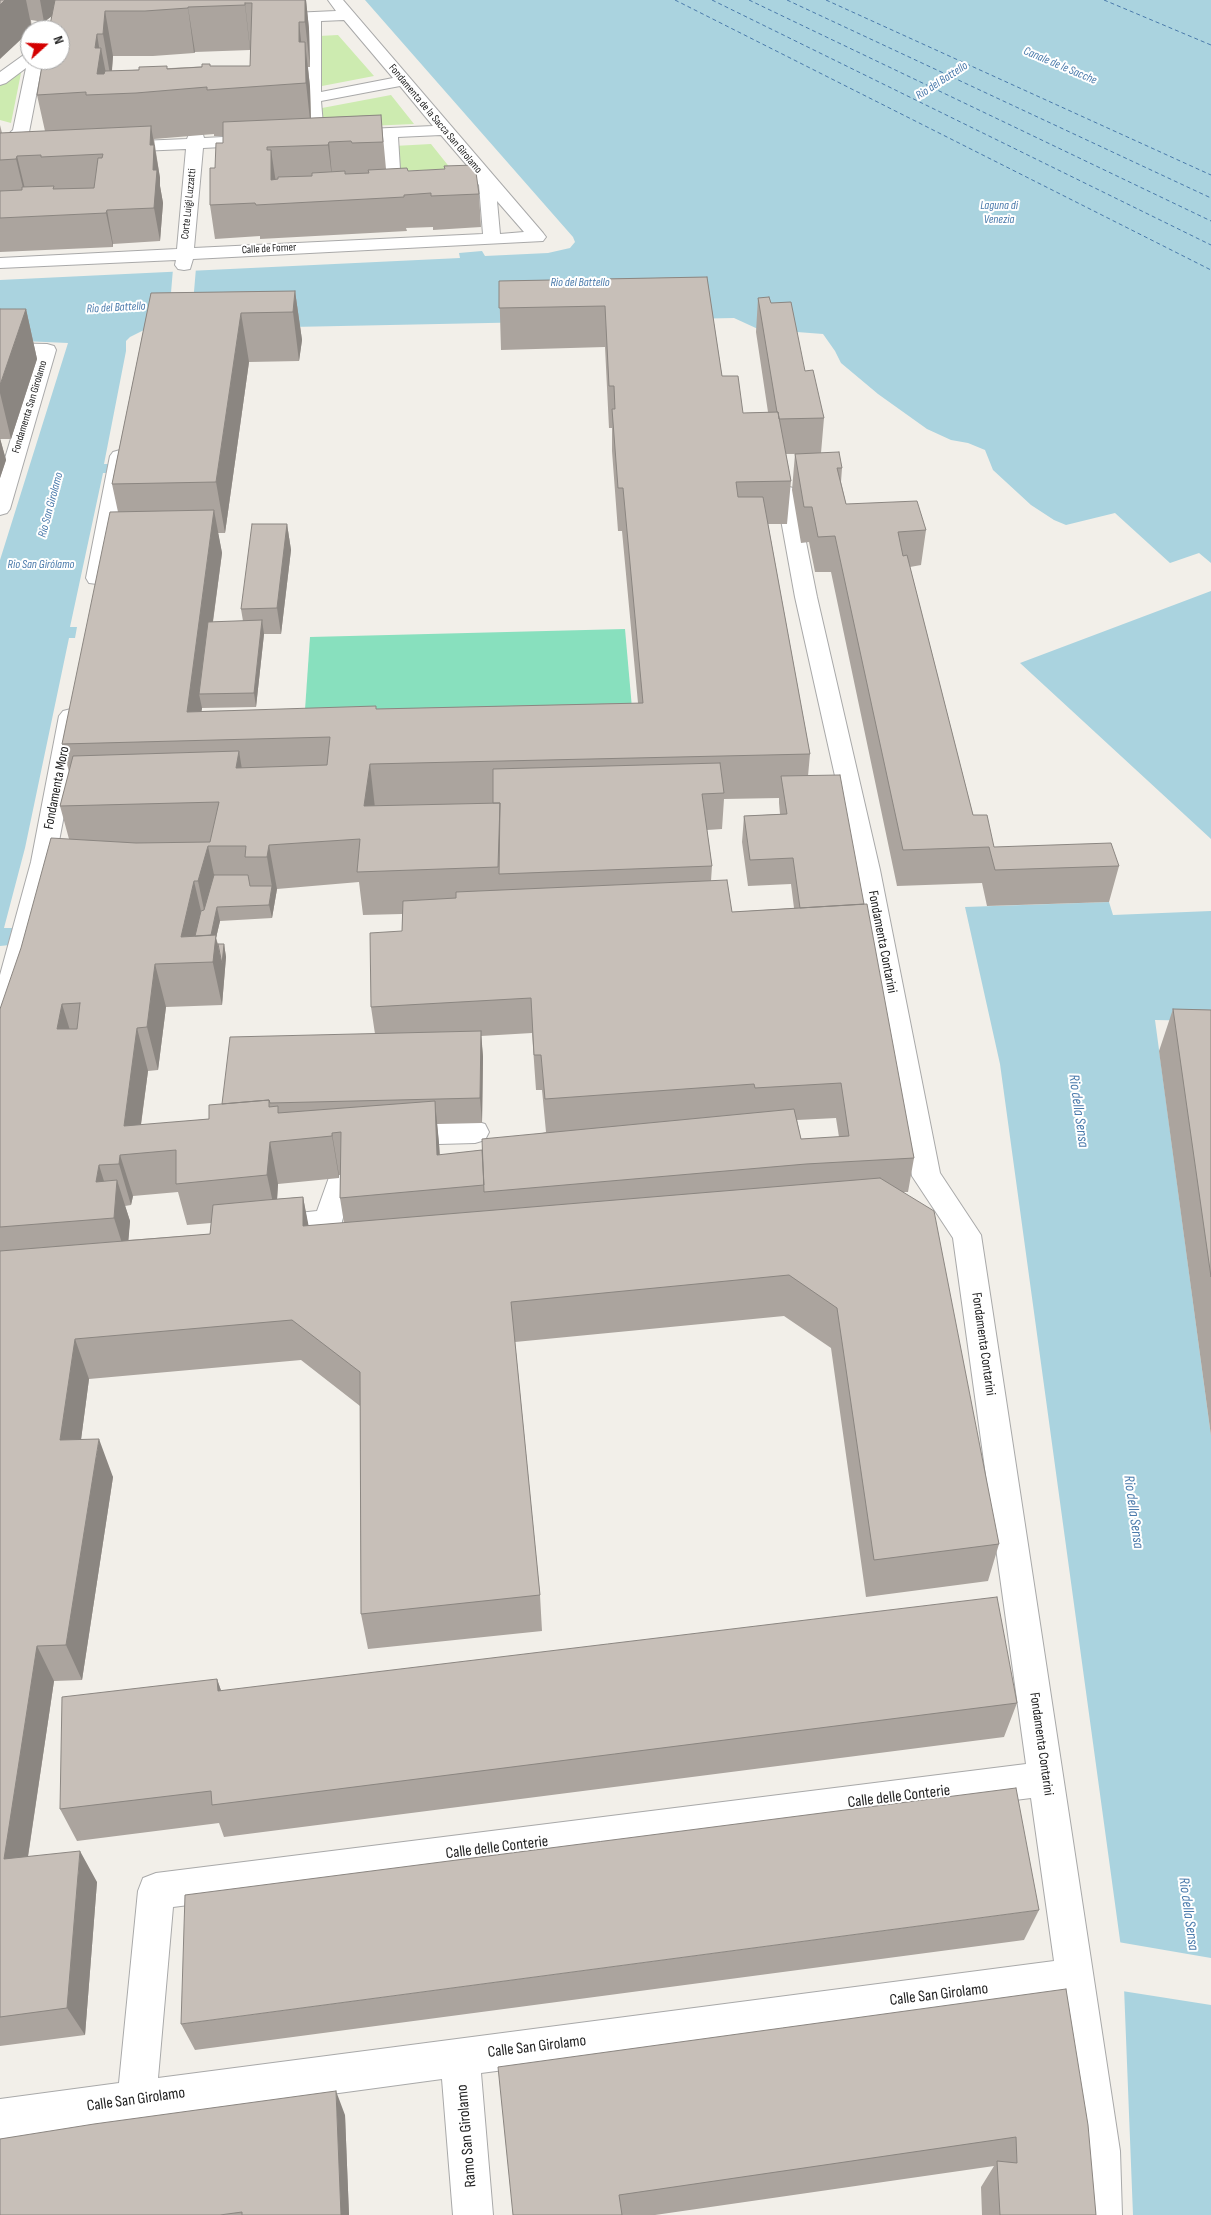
<!DOCTYPE html>
<meta charset="utf-8">
<style>
body{margin:0}
#map{position:relative;width:1211px;height:2215px;overflow:hidden;background:#f2efe9;font-family:"Sofia Sans Condensed",sans-serif}
canvas{display:block}
.north{position:absolute;left:20px;top:20px;width:50px;height:50px;box-sizing:border-box;background:#fff;border:1px solid #a7a7a7;border-radius:50%;rotate:70deg;font-size:14px;font-weight:700;line-height:20px;text-align:center;color:#222}
.north::after{content:'';display:block;margin:auto;width:18px;height:22px;background:#d40000;clip-path:polygon(50% 0,100% 100%,50% 72%,0 100%)}
</style>
<div id="map">
<canvas width="1211" height="2215"></canvas>
<div class="north">N</div>
</div>
<script>
const ctx = document.querySelector('canvas').getContext('2d');
ctx.lineJoin = 'round';
function fill(path, color) {
  ctx.fillStyle = color;
  ctx.fill(path, 'evenodd');
}
function shape(rows) {
  const path = new Path2D();
  for (const r of rows) {
    path.moveTo(r[0], r[1]);
    for (let i = 2; i < r.length; i += 2) path.lineTo(r[i], r[i + 1]);
  }
  return path;
}
function stroke(path, color, width, dash) {
  ctx.strokeStyle = color;
  ctx.lineWidth = width;
  ctx.lineCap = dash ? 'butt' : 'round';
  ctx.setLineDash(dash || []);
  ctx.stroke(path);
}
function label(font, color, halo, rows, align = 'center') {
  ctx.font = font + ' "Sofia Sans Condensed",sans-serif';
  ctx.lineWidth = 4;
  ctx.setLineDash([]);
  ctx.textBaseline = 'middle';
  ctx.strokeStyle = halo;
  ctx.fillStyle = color;
  for (const [text, x, y, turn = 0] of rows) {
    ctx.save();
    ctx.translate(x, y);
    ctx.rotate((+turn || 0) * Math.PI / 180);
    ctx.textAlign = isNaN(turn) ? turn : align;
    if (halo) ctx.strokeText(text, 0, 0);
    ctx.fillText(text, 0, 0);
    ctx.restore();
  }
}
fill(shape([
 [338,35,374,76,322,86,319,36],
 [22,68,11,123,0,120,0,79],
 [391,95,414,124,322,128,322,108],
 [431,144,451,169,399,171,394,146]
]), '#cdebb0');
fill(shape([
 [625,629,634,731,303,739,310,637]
]), '#88e0be');
fill(shape([
 [365,0,1211,0,1211,563,1199,553,1170,563,1115,513,1066,525,1054,520,1031,505,993,470,985,450,968,443,951,440,927,429,878,394,841,363,835,351,823,334,758,329,734,318,144,330,130,337,126,341,126,351,104,464,109,464,108,473,103,473,70,627,77,627,75,638,69,638,25,848,4,928,14,928,10,945,0,946,0,560,68,343,0,340,0,280,460,258,459,253,482,251,485,256,548,253,570,248,575,242,573,237],
 [1211,591,1211,839,1020,663],
 [1109,902,1113,915,1211,911,1211,1021,1155,1020,1211,1436,1211,2215,1133,2215,1123,1962,1000,1064,965,907]
]), '#aad3df');
fill(shape([
 [196,268,191,327,168,328,173,269],
 [1118,1942,1211,1958,1211,2005,1122,1991]
]), '#f2efe9');
stroke(shape([
 [675,0,1211,270],
 [712,0,1211,245],
 [749,0,1211,221],
 [787,0,1211,198],
 [826,0,1211,175],
 [1104,0,1211,45]
]), '#4a7aab', 1, [4, 3]);
const street = shape([
 [328,0,343,0,543,233,546,237,543,241,193,259,190,269,184,270,178,269,175,265,176,260,0,268,0,258,177,249,186,149,117,152,111,150,109,147,111,144,117,142,187,139,190,131,196,129,202,131,204,138,261,135,267,137,269,140,267,143,261,145,203,148,194,248,483,234,479,185,475,181,477,177,441,135,398,137,401,186,399,190,393,191,387,190,385,186,381,138,346,140,340,138,338,135,340,132,346,130,433,126,400,86,321,101,324,137,322,140,316,142,310,140,308,137,305,98,305,22,270,24,265,22,262,19,265,16,270,14,336,11,328,0],
 [344,20,393,78,321,92,321,21,344,20],
 [497,201,524,232,500,234,497,201],
 [30,52,30,60,43,60,29,132,6,155,0,156,0,142,13,130,26,68,6,83,0,85,0,72,25,54,30,52],
 [0,343,47,344,54,346,56,350,10,509,7,513,0,515,0,475,36,355,0,355,0,343],
 [120,450,127,452,130,456,108,578,105,583,97,584,89,583,86,578,110,456,113,452,120,450],
 [786,486,793,488,796,492,817,597,880,870,940,1173,981,1235,1120,2151,1122,2215,1082,2215,1080,2151,1059,1998,481,2073,493,2215,453,2215,442,2079,0,2139,0,2099,119,2083,138,1891,143,1878,156,1873,1026,1764,953,1238,912,1176,856,870,795,597,776,492,779,488,786,486],
 [1031,1798,1054,1961,158,2078,173,1907,1031,1798],
 [71,709,79,711,83,716,55,862,13,1024,9,1031,0,1034,0,975,31,862,59,716,63,711,71,709],
 [475,1121,485,1124,489,1132,485,1140,475,1143,402,1145,392,1142,388,1134,392,1126,402,1123,475,1121],
 [343,1163,353,1166,357,1174,342,1221,344,1250,339,1258,329,1262,319,1258,314,1250,314,1234,271,1240,261,1236,257,1228,261,1220,271,1216,317,1211,333,1166,343,1163]
]);
stroke(street, '#a9a9a9', 2);
fill(street, '#fff');
fill(shape([
 [0,0,306,0,309,29,310,67,308,67,310,87,311,118,381,115,386,169,408,171,479,194,481,227,433,230,433,227,406,228,407,231,260,239,260,236,215,239,210,205,215,168,223,143,223,136,214,136,214,134,154,139,160,178,160,186,163,203,160,241,113,244,113,247,0,252,0,125,2,133,45,131,37,95,52,16,44,22,31,20,32,29,30,30],
 [250,50,250,66,211,66,112,71,113,56,153,56,194,53,195,52],
 [707,277,722,376,743,413,768,412,756,332,758,298,771,303,805,371,824,418,821,453,842,468,841,482,846,504,926,530,921,565,910,567,973,815,994,847,1119,866,1109,902,987,906,982,883,897,886,831,572,815,572,809,542,801,543,792,490,795,454,804,454,786,454,791,481,787,524,768,524,810,754,808,776,864,904,914,1158,908,1192,904,1192,999,1544,988,1581,866,1597,831,1348,784,1316,515,1342,540,1595,542,1631,368,1649,361,1614,360,1406,301,1360,89,1379,81,1439,113,1477,82,1680,54,1681,28,1857,97,1882,85,2035,0,2046,0,1009,69,839,60,806,69,772,62,744,118,512,112,484,151,293,295,291,302,340,299,361,249,362,225,533,218,533,222,553,213,622,243,621,241,609,287,524,291,550,281,634,264,634,256,707,202,708,201,711,376,709,638,703,622,531,618,531,612,451,612,428,609,428,605,347,501,350,499,281],
 [779,798,779,803,780,814,744,816,742,842,748,886,791,884,794,908,732,912,711,881,712,866,707,830,722,829,724,799],
 [359,882,363,915,402,914,402,931,371,1007,375,1034,223,1104,209,1119,141,1125,148,1071,158,1070,166,1007,222,1005,226,957,224,944,218,944,216,938,220,921,272,918,277,889],
 [532,1033,536,1090,542,1090,546,1132,482,1150,440,1155,437,1124,482,1123,483,1057,481,1036],
 [836,1118,839,1137,801,1139,797,1120],
 [339,1175,340,1175,340,1198,344,1223,308,1226,303,1197,277,1199,278,1184,339,1178],
 [178,1192,187,1225,211,1223,210,1234,128,1240,130,1221,125,1206,131,1205,133,1196],
 [0,309,26,309,37,359,11,439,0,439,6,460,0,478],
 [1173,1009,1211,1010,1211,1436,1159,1051],
 [217,1679,221,1691,1017,1703,1004,1737,224,1837,219,1823,77,1841,60,1809],
 [1039,1910,1024,1940,195,2050,181,2024],
 [1066,1989,1096,2215,982,2215,981,2187,994,2166,655,2215,513,2215],
 [345,2115,349,2215,0,2215]
]), '#aba49e');
fill(shape([
 [5,0,26,0,32,29,30,30,30,31,0,59,0,5],
 [40,0,73,0,44,22],
 [305,0,306,0,309,29,310,67,305,22],
 [245,3,250,48,250,50,245,5],
 [188,7,195,52,194,53,188,8],
 [105,11,113,56,111,80,103,34],
 [299,22,304,68,299,42],
 [97,34,100,53,101,48,110,94,97,74,95,48],
 [305,42,310,87,311,129,306,83],
 [151,126,160,178,160,186,163,203,160,241,154,208,150,145],
 [329,142,332,175,332,178,328,145],
 [267,147,271,176,271,150,276,183,274,204],
 [17,156,25,189,24,192,16,159],
 [107,210,113,244,113,247,106,213],
 [295,291,302,340,299,361,293,312],
 [26,309,37,359,11,439,0,393,0,385],
 [241,313,249,362,225,533,216,482],
 [0,438,6,460,0,478],
 [214,510,222,553,203,694,199,694,202,708,198,740,187,712],
 [287,524,291,550,281,634,277,608],
 [262,620,264,634,256,707,254,693],
 [239,751,246,794,236,768],
 [370,764,375,808,364,806],
 [269,845,277,889,272,918,269,905,272,887,267,857],
 [208,846,217,889,207,924,198,881],
 [194,881,204,924,195,963,181,937],
 [217,907,220,921,216,938,222,964,224,944,226,957,222,1005,209,945],
 [155,964,166,1007,158,1070,147,1027],
 [62,1004,75,1047,57,1029],
 [137,1028,148,1071,137,1153,124,1126],
 [481,1031,483,1057,482,1123,480,1098],
 [435,1101,439,1143,441,1189,437,1155],
 [332,1133,339,1175,339,1178,332,1136],
 [270,1142,278,1184,276,1217,267,1175],
 [120,1155,133,1196,131,1205,119,1164],
 [99,1165,112,1207,96,1182],
 [117,1180,130,1221,127,1259,114,1218],
 [303,1197,311,1238,303,1226],
 [75,1339,89,1379,76,1478,60,1440],
 [99,1439,113,1477,82,1680,66,1645],
 [37,1646,54,1681,23,1889,4,1859],
 [217,1679,229,1713,218,1691],
 [80,1851,97,1882,85,2035,67,2008],
 [336,2091,345,2115,349,2215,341,2215]
]), '#8b8681');
const building = shape([
 [0,0,5,0,0,5,0,0],
 [55,0,305,0,305,22,299,22,299,42,305,42,306,83,207,90,207,87,136,93,86,95,86,92,37,95,43,60,60,60,60,30,49,30,55,0],
 [245,3,252,3,250,66,210,66,210,64,202,64,202,67,167,69,167,66,139,67,139,70,105,71,104,74,97,74,101,48,95,48,97,34,103,34,105,11,145,11,188,8,188,7,245,5,245,3],
 [381,115,383,142,352,143,351,141,329,142,328,145,267,147,267,150,271,150,271,180,278,179,278,177,312,176,312,173,345,171,345,174,369,173,368,170,407,168,408,171,445,169,444,166,475,165,479,194,431,196,431,193,404,195,404,197,256,205,255,203,210,205,210,168,215,168,216,143,223,143,223,122,381,115],
 [151,126,150,145,154,145,153,170,157,170,154,208,107,210,106,213,0,218,0,191,22,190,22,187,54,186,53,189,94,188,98,158,102,158,103,154,41,157,41,155,17,156,16,159,0,160,0,133,151,126],
 [707,277,722,376,738,376,743,413,778,412,791,481,736,482,738,497,763,497,810,754,370,764,364,806,500,803,498,867,357,872,360,839,269,845,267,857,245,857,246,846,208,846,198,881,194,881,181,937,216,935,213,962,155,964,147,1027,137,1028,124,1126,209,1119,209,1105,269,1100,269,1107,278,1106,278,1113,435,1101,437,1155,482,1150,484,1185,340,1198,341,1132,332,1133,332,1136,270,1142,267,1175,176,1184,176,1150,120,1155,119,1164,99,1165,96,1182,117,1180,114,1218,0,1227,0,1009,21,948,51,838,136,843,210,842,219,802,60,806,73,756,239,751,236,768,327,765,330,737,62,744,110,512,214,510,187,712,376,706,376,709,643,703,623,488,618,488,612,409,615,409,614,386,609,386,605,306,499,308,499,281,707,277],
 [80,1003,77,1029,57,1029,62,1004,80,1003],
 [295,291,293,312,241,313,216,482,112,484,151,293,295,291],
 [769,297,771,303,791,302,805,371,813,370,824,418,779,419,778,412,777,412,758,298,769,297],
 [0,309,26,309,0,385,0,309],
 [839,452,842,468,837,468,846,504,917,501,926,530,898,532,903,556,907,555,973,815,987,815,994,847,1111,843,1119,866,995,870,989,847,903,850,835,536,818,537,812,507,804,507,795,454,839,452],
 [252,524,287,524,277,608,241,609,252,524],
 [262,620,254,693,199,694,208,622,262,620],
 [720,763,724,793,702,794,712,866,499,874,500,803,493,803,493,769,720,763],
 [840,775,864,904,800,908,793,858,750,860,744,816,787,814,781,776,840,775],
 [214,875,248,875,250,886,272,886,269,905,217,907,211,935,195,936,201,911,204,910,214,875],
 [727,880,732,912,867,904,914,1158,806,1164,484,1192,482,1139,794,1109,801,1139,849,1136,841,1083,755,1088,754,1084,545,1099,541,1055,534,1055,531,998,371,1007,370,933,402,931,403,901,456,898,456,892,727,880],
 [218,944,224,944,222,964,218,944],
 [1173,1009,1211,1010,1211,1277,1173,1009],
 [481,1031,480,1098,270,1103,269,1100,222,1104,230,1037,481,1031],
 [880,1178,934,1211,999,1544,874,1560,837,1308,789,1275,511,1302,540,1595,361,1614,360,1372,292,1320,75,1339,60,1440,99,1439,66,1645,37,1646,4,1859,80,1851,67,2008,0,2017,0,1251,210,1234,213,1205,266,1200,303,1197,303,1226,880,1178],
 [997,1597,1017,1703,212,1805,211,1791,60,1809,62,1697,217,1679,218,1691,997,1597],
 [1016,1788,1039,1910,181,2024,185,1895,1016,1788],
 [1066,1989,1088,2125,1096,2215,1000,2215,997,2161,1017,2163,1016,2137,619,2195,622,2215,513,2215,498,2067,1066,1989],
 [336,2091,341,2215,242,2215,242,2212,220,2215,0,2215,0,2139,94,2124,336,2091]
]);
fill(building, '#c7bfb8');
stroke(building, '#8b8681', 1);
label('11px', '#222', '#fff', [
 ["Fondamenta de la Sacca San Girolamo",435,119,50],
 ["Corte Luigi Luzzatti",189,204,-84],
 ["Calle de Forner",269,249,-3],
 ["Fondamenta San Girolamo",30,407,-73]
]);
label('italic 12px', '#4a7aab', '#fff', [
 ["Canale de le Sacche",1060,66,23],
 ["Rio del Battello",942,81,-33],
 ["Laguna di",999,206],
 ["Venezia",999,220],
 ["Rio del Battello",580,283],
 ["Rio del Battello",116,308,-3],
 ["Rio San Girolamo",51,505,-75],
 ["Rio San Girólamo",41,565]
]);
label('14px', '#222', '#fff', [
 ["Fondamenta Moro",57,788,-79],
 ["Fondamenta Contarini",882,942,79],
 ["Fondamenta Contarini",983,1344,82],
 ["Fondamenta Contarini",1041,1744,82]
]);
label('italic 15px', '#4a7aab', '#fff', [
 ["Rio della Sensa",1078,1111,82],
 ["Rio della Sensa",1133,1512,82],
 ["Rio della Sensa",1188,1914,82]
]);
label('16px', '#222', '#fff', [
 ["Calle delle Conterie",899,1797,-7],
 ["Calle delle Conterie",497,1848,-7],
 ["Calle San Girolamo",939,1995,-7],
 ["Calle San Girolamo",537,2047,-7],
 ["Calle San Girolamo",136,2100,-8],
 ["Ramo San Girolamo",467,2136,-95]
]);
</script>
